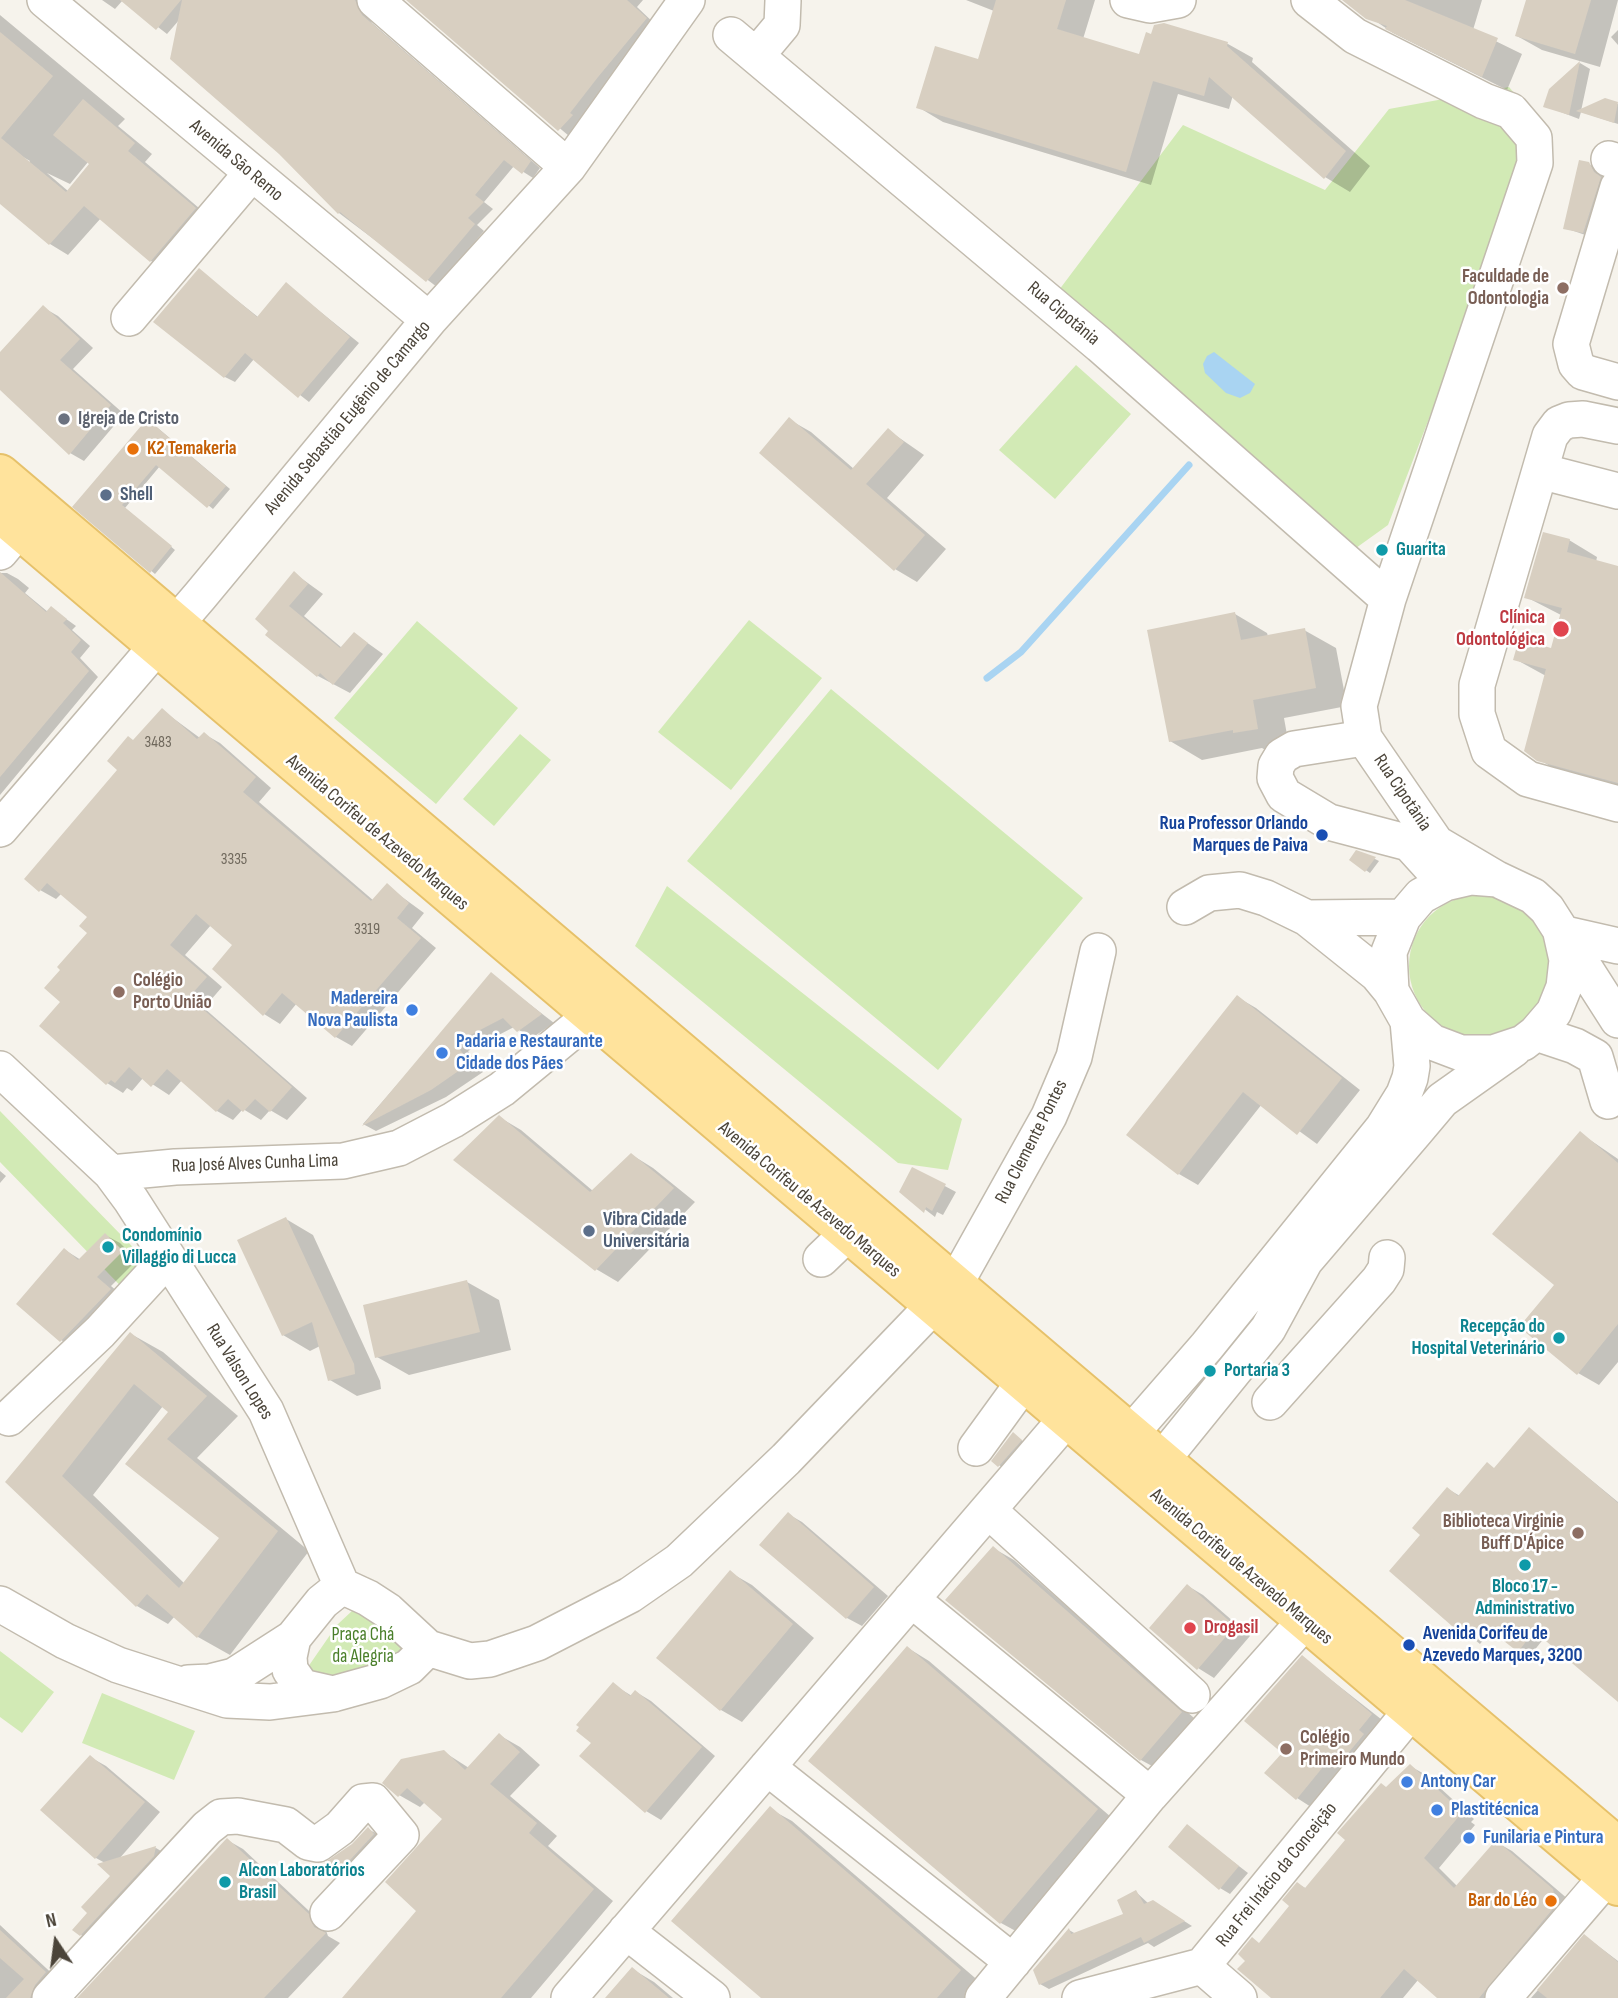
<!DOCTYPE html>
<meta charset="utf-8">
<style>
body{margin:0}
#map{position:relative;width:1618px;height:1998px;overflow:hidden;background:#f6f3ec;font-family:"Sofia Sans Condensed",sans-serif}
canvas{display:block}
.north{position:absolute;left:21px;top:1907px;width:70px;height:70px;-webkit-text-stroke:5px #fff;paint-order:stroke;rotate:347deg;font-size:19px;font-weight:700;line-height:28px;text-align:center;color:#4b4439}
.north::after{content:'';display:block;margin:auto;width:24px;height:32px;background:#4b4439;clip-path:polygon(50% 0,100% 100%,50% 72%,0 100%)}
</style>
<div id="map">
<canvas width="1618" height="1998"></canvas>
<div class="north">N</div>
</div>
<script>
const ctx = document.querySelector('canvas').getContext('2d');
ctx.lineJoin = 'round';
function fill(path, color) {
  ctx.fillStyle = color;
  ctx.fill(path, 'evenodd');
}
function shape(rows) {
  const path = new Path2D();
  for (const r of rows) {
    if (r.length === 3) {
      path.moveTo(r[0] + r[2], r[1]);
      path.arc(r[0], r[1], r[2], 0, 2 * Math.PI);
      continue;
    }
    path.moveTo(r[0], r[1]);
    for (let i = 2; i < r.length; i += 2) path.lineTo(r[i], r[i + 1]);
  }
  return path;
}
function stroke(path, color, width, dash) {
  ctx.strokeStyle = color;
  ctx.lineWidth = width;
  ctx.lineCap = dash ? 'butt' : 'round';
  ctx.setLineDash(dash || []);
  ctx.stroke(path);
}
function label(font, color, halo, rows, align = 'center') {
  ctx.font = font + ' "Sofia Sans Condensed",sans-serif';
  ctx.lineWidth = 5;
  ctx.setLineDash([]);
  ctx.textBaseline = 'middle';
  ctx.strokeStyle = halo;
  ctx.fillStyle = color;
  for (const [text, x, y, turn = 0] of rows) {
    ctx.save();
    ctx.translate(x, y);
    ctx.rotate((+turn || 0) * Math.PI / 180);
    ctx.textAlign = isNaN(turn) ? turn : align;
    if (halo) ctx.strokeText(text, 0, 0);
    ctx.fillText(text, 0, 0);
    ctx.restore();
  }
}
fill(shape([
 [1509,87,1542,125,1388,525,1356,548,1059,290,1183,125,1325,190,1389,109],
 [1076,365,1131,414,1055,499,999,450],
 [749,620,822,678,731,790,658,732],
 [417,621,518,708,436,804,334,718],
 [831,689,1083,898,938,1070,687,861],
 [520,734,551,760,494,826,463,799],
 [667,886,962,1119,948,1170,898,1163,635,946],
 [1480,966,71],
 [0,1111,166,1281,143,1309,0,1162],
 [366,1609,418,1651,340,1680,310,1674,310,1664,337,1625,353,1610],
 [0,1651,54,1692,22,1733,0,1717],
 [102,1693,195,1731,174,1780,82,1743]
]), '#d2eab5');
fill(shape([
 [1214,352,1255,384,1250,393,1240,398,1226,393,1205,373,1203,364,1207,356]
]), '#a9d4f2');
fill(shape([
 [102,0,123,0,115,9],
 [123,0,368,0,366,13,372,23,540,168,533,178,514,166,484,202,493,209,477,225,484,231,437,287,339,213,280,153,180,19,167,34],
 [408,0,643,0,637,7,656,25,608,82,569,136],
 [966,0,1095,0,1083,39,1140,56,1164,25,1228,44,1253,58,1252,62,1370,166,1350,192,1325,177,1233,95,1229,109,1178,94,1151,185,943,122,918,107,979,61,994,11],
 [1345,0,1482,0,1473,30,1522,54,1507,90,1393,33],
 [1528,0,1618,0,1600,67,1542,50,1517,36],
 [0,15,125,119,118,126,152,154,145,162,213,220,169,271,151,261,101,218,68,255,50,244,0,202,0,196,30,161,0,144],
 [88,162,91,164,68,191,47,173,70,184],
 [1618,30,1618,45,1611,37],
 [1580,63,1590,69,1581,111,1605,99,1618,104,1618,124,1581,112,1579,119,1545,106,1550,90],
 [1589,164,1600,170,1604,180,1594,238,1565,228],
 [199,270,258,317,286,284,359,343,309,402,254,359,235,382,225,377],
 [44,308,58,316,93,348,73,369,124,414,84,461,70,453,0,388,0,355],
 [790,420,811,432,854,469,888,430,924,455,887,498,946,549,917,582,895,569],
 [152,423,230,489,213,509,160,466,125,508,175,550,155,574,75,507],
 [1569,540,1597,557,1596,562,1618,568,1618,790,1567,776,1538,759,1546,676,1515,659,1552,650,1561,615,1526,597],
 [0,573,7,573,18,579,29,588,25,593,48,612,51,608,76,626,72,630,90,646,80,658,98,677,0,795],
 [294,573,323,594,304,616,342,648,355,634,383,654,350,693,318,676,268,635],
 [1235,614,1267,633,1268,636,1304,630,1336,648,1347,706,1284,718,1289,746,1267,751,1262,748,1202,760,1170,741],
 [162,710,200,738,204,734,220,743,271,788,259,802,374,901,387,886,424,913,412,928,436,948,352,1046,336,1037,297,1003,280,1024,264,1014,234,945,211,925,185,955,222,987,204,1008,307,1098,287,1120,270,1110,261,1120,243,1109,233,1120,217,1111,182,1080,169,1095,143,1078,132,1091,127,1088,123,1093,107,1083,63,1002,90,932,89,917,62,893,56,899,40,890,120,770,134,742],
 [1375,859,1379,861,1370,873,1351,860],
 [492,975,554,1023,532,1038,514,1027,468,1051,483,1072,446,1097,376,1131,363,1124],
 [1237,997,1256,1008,1360,1090,1317,1144,1262,1104,1198,1185,1179,1174],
 [499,1117,521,1130,593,1191,632,1155,653,1168,695,1202,618,1282,596,1269],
 [1580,1133,1618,1159,1618,1362,1599,1385,1578,1373,1556,1285],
 [913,1169,956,1192,943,1215,937,1212,935,1217,901,1191],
 [0,1171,6,1176,0,1183],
 [286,1219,313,1235,380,1381,381,1389,357,1396,330,1380,320,1346,310,1351,283,1335],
 [105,1235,120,1243,137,1260,111,1286,125,1298,76,1349,61,1340,65,1250,81,1260],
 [467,1282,499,1300,511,1350,409,1375,377,1357],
 [131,1334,163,1352,238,1416,197,1458,309,1551,230,1655,198,1637,175,1616,168,1624,137,1606,7,1482],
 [163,1406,170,1412,128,1464,222,1537,185,1584,93,1495],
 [1529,1429,1618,1502,1618,1699,1545,1637,1529,1657,1492,1630,1480,1644,1392,1571,1423,1535,1448,1489,1460,1496,1495,1469],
 [1013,1434,1031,1447,1009,1472,993,1461],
 [788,1514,802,1522,888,1596,862,1626,847,1618],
 [993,1548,1014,1560,1202,1725,1163,1772,1141,1760,948,1600],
 [731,1573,752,1585,814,1638,742,1722,721,1710],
 [1188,1586,1203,1595,1250,1636,1214,1678,1198,1668],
 [908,1648,929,1661,1118,1823,1023,1935,1001,1923,810,1760],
 [1302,1657,1386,1723,1311,1807,1297,1798,1285,1752],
 [614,1685,632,1696,636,1692,651,1701,715,1756,661,1820,646,1811,593,1742],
 [499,1735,520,1747,540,1765,510,1796,557,1836,548,1846,613,1901,531,1998,359,1998,418,1911,444,1819,425,1802,420,1807,399,1795,444,1752,469,1768],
 [90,1757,106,1766,160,1812,119,1859,156,1848,171,1857,97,1944,81,1935,90,1912,113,1876,105,1863,96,1858],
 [1410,1766,1426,1775,1474,1819,1471,1822,1475,1825,1439,1868,1458,1887,1496,1842,1512,1851,1569,1900,1503,1998,1440,1998,1418,1980,1403,1998,1274,1998,1260,1944,1292,1906,1298,1884,1307,1889,1388,1788],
 [770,1809,792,1821,981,1983,969,1998,764,1998],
 [1188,1827,1248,1873,1230,1894,1220,1888],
 [368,1829,379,1835,348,1879,338,1873,353,1845],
 [227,1840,243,1849,324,1925,328,1936,340,1943,288,1998,80,1998],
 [1136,1892,1149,1904,1162,1907,1192,1926,1154,1947,1148,1943,1049,1989,1040,1984,1069,1930,1076,1934,1126,1915],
 [0,1925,61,1982,49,1998,0,1998],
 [1585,1936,1618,1961,1618,1998,1531,1998],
 [632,1969,654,1982,673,1998,607,1998]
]), '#0003');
stroke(shape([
 [987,678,1021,652,1189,465]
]), '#a9d4f2', 7);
fill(shape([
 [120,0,181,0,156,30],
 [182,0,355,0,362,15,531,161,522,174,504,160,475,195,484,202,468,218,475,224,426,282,340,212,338,214,279,154,170,59],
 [406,0,627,0,647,18,598,77,570,113,573,115,558,131],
 [996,0,1066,0,1057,29,1139,54,1146,32,1151,34,1154,25,1164,23,1228,42,1227,46,1346,151,1324,179,1209,77,1204,96,1153,81,1126,172,916,108,935,46,978,59],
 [1342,0,1405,0,1498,38,1482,77,1385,29,1387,26,1366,19],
 [1526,0,1591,0,1575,54,1515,36],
 [0,32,53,76,1,138,66,192,89,164,53,135,83,99,135,143,128,151,196,208,150,262,84,206,49,245,0,204],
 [1580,61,1569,115,1543,107,1549,89],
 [1605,98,1618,102,1614,123,1576,111],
 [1579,160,1589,162,1594,172,1601,177,1583,233,1563,229],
 [199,268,257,317,286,282,350,337,298,398,245,353,224,378,153,322],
 [43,305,80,339,60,360,111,405,69,455,0,390,0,352],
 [789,417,851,470,888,428,904,442,866,484,925,535,894,571,759,453],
 [147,419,226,486,207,508,156,465,122,505,172,546,150,573,72,507],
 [1543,532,1570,539,1567,552,1618,566,1618,783,1537,761,1524,751,1546,669,1513,660,1519,639,1551,648,1562,608,1524,598],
 [294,571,308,584,289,606,340,648,354,632,368,643,333,685,320,673,317,677,265,635,268,631,255,619],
 [0,572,46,612,51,606,67,619,63,623,81,640,71,652,89,671,0,777],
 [1235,612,1241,640,1305,628,1316,688,1253,700,1258,729,1233,733,1233,730,1169,742,1147,630],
 [162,708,197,739,204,732,256,777,243,792,371,901,387,883,409,903,397,918,421,938,335,1038,282,993,263,1016,212,969,232,945,196,914,170,945,207,977,189,997,292,1087,270,1112,255,1099,243,1112,228,1099,216,1112,167,1069,151,1087,129,1067,115,1083,111,1080,106,1085,39,1026,60,1002,44,988,60,970,57,967,87,933,79,926,87,917,47,883,39,892,24,879,117,770,107,761,128,736,133,740],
 [1356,850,1376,857,1365,872,1349,860],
 [491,972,542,1014,517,1032,503,1018,455,1043,470,1063,431,1090,362,1126],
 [1237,995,1342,1078,1297,1135,1243,1092,1178,1175,1126,1135],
 [499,1115,590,1192,631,1153,674,1188,595,1271,453,1160],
 [1580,1131,1618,1163,1618,1324,1577,1375,1519,1327,1554,1285,1492,1234],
 [912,1167,946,1184,932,1211,926,1207,924,1213,899,1192],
 [286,1217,354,1364,355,1374,328,1381,312,1322,282,1336,237,1240],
 [105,1233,123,1251,97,1277,111,1289,60,1342,16,1304,64,1248,78,1260],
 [467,1280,480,1332,375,1358,363,1305],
 [130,1332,207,1396,167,1439,278,1531,197,1638,147,1594,136,1607,5,1482],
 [134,1384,168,1412,125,1464,219,1538,179,1588,62,1476],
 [1529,1427,1618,1503,1618,1702,1534,1631,1518,1652,1482,1624,1468,1640,1389,1571,1420,1535,1412,1528,1447,1487,1458,1496,1487,1462,1494,1468],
 [1013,1432,1022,1440,998,1467,991,1461],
 [788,1512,874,1587,846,1619,759,1545],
 [993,1546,1182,1712,1140,1761,945,1600],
 [730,1570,793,1624,720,1711,656,1658],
 [1187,1584,1235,1626,1197,1670,1149,1628],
 [907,1646,1098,1809,1000,1924,808,1761],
 [1302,1655,1372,1714,1359,1730,1364,1734,1335,1769,1327,1762,1296,1800,1264,1773,1282,1753,1244,1721],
 [613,1682,630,1696,635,1690,702,1747,645,1813,579,1756,591,1743,576,1731,579,1727,576,1725],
 [499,1733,520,1752,490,1784,537,1823,529,1833,594,1889,501,1998,342,1998,416,1911,385,1882,442,1819,407,1788,398,1797,382,1783,401,1759,444,1750,465,1770],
 [90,1755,145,1802,95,1859,40,1810],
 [1410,1764,1459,1809,1456,1812,1460,1815,1424,1858,1454,1888,1496,1840,1553,1889,1556,1905,1479,1998,1437,1998,1404,1969,1380,1998,1271,1998,1237,1969,1245,1961,1238,1954,1252,1937,1259,1943,1289,1906,1282,1900,1297,1882,1305,1888,1345,1840,1337,1833,1381,1783,1386,1787],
 [770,1806,961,1970,937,1998,761,1998,671,1921],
 [1187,1824,1239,1866,1219,1890,1168,1847],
 [368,1827,374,1834,337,1874,324,1863,352,1844],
 [227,1838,309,1914,314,1927,326,1933,264,1998,77,1998],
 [156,1846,154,1856,80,1936,72,1930,87,1913,81,1907,110,1876,97,1864],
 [1136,1890,1144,1904,1153,1900,1185,1921,1144,1943,1141,1937,1039,1985,1033,1970,1069,1928,1071,1934,1123,1914,1117,1900],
 [0,1930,46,1972,35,1985,30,1998,6,1998,24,1979,0,1958],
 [1584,1934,1618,1962,1618,1998,1547,1998,1537,1990],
 [632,1967,669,1998,605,1998]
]), '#d8cfc1');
const minor = shape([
 [45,0,429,320],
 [375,0,568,167],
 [1128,0,1150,5,1178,0],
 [1309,0,1355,36,1484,101,1511,111,1534,138,1535,163,1388,599,1359,706,1364,738,1436,843,1497,879],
 [731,35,1100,345,1388,599],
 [756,56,782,25,783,1],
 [1609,159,1618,162],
 [1618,187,1571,344,1576,364,1583,372,1618,382],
 [129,318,251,174],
 [1618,426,1583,419,1569,420,1559,424,1550,436,1477,685,1477,714,1489,751,1528,779,1618,804],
 [1540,471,1618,491],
 [0,552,36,509],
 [1364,738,1294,749,1282,756,1276,766,1275,778,1284,795,1329,822,1409,843,1439,876],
 [0,829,200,596,429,320,568,167,687,0],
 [1185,907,1209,893,1240,890,1266,898,1307,918,1377,974,1391,991],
 [1307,918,1403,917],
 [1561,933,1567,960,1564,987,1554,1012,1536,1033,1523,1043,1493,1053,1461,1053,1432,1042,1408,1021,1391,991,1389,952,1403,917,1421,896,1445,883,1471,877,1497,879,1533,896,1547,909,1618,1020],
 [1561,933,1618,946],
 [1536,1033,1575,1046,1595,1057,1608,1101],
 [0,1069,111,1173,131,1200,266,1411,342,1586],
 [111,1173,175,1167,343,1161,399,1148,453,1120,502,1089,592,1015],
 [821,1259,848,1233],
 [955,1284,1049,1116,1074,1057,1098,951],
 [1270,1402,1379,1280,1386,1269,1387,1258],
 [9,1418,100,1332,167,1259],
 [976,1448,1024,1382],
 [1112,1455,1207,1346,1383,1128,1404,1094,1410,1078,1412,1066,1408,1021],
 [1144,1482,1268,1329,1305,1261,1416,1131,1442,1100,1514,1049],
 [988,1510,1192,1695],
 [342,1586,368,1598,388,1611,428,1648,470,1661,490,1659,537,1643,630,1595,679,1561,786,1459,933,1306],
 [342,1586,322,1602,293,1638,289,1657,290,1670,302,1687,333,1694,380,1681,409,1667,428,1648],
 [911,1599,1150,1795],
 [0,1604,65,1641,118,1665,227,1700,270,1702,333,1694],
 [188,1683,210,1682,234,1676,293,1638],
 [767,1767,1013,1962],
 [626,1931,712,1998],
 [1202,1966,1239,1998],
 [50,1998,207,1828,221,1817,238,1816,286,1825,308,1842,318,1844,340,1828,363,1802,373,1801,401,1835,328,1913],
 [569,1998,1067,1418],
 [983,1998,1150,1795,1305,1621],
 [1080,1998,1202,1966,1411,1711,1424,1687],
 [1503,1998,1618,1864]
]);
const major = shape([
 [0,474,1618,1847],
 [0,513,1618,1886]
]);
stroke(minor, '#c2bbae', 38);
stroke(major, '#e6c16a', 42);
stroke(minor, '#fff', 35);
stroke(major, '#ffe39c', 38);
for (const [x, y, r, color] of [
 [1563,288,7,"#8d6e63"],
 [64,419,7,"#6b7280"],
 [133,449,7,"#e8710a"],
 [106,495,7,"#5c6f8a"],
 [1382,550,7,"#0f9aa8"],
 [1561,629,9,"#e0444e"],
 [1322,835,7,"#1a4fb4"],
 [119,992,7,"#8d6e63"],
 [412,1010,7,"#3f7fe0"],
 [442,1053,7,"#3f7fe0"],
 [589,1231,7,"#5c6f8a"],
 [108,1247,7,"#0f9aa8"],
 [1559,1338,7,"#0f9aa8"],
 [1210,1371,7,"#0f9aa8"],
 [1578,1533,7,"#8d6e63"],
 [1525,1565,7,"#0f9aa8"],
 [1190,1628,7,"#e0444e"],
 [1409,1645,7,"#1a4fb4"],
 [1286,1749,7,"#8d6e63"],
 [1407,1782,7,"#3f7fe0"],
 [1437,1810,7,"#3f7fe0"],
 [1469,1838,7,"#3f7fe0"],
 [225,1882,7,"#0f9aa8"],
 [1551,1901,7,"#e8710a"]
]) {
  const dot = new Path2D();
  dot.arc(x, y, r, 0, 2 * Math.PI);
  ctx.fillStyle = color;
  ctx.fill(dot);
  stroke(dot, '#fff', 2.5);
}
label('16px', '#6e675b', null, [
 ["3483",158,743],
 ["3335",234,860],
 ["3319",367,930]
]);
label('19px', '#4b4439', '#fff', [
 ["Avenida São Remo",236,161,40],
 ["Rua Cipotânia",1063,314,40],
 ["Avenida Sebastião Eugênio de Camargo",348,418,-50],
 ["Rua Cipotânia",1402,793,56],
 ["Avenida Corifeu de Azevedo Marques",377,833,40],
 ["Rua Clemente Pontes",1032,1142,-63],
 ["Rua José Alves Cunha Lima",255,1164,-2],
 ["Avenida Corifeu de Azevedo Marques",809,1200,40],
 ["Rua Valson Lopes",239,1372,58],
 ["Avenida Corifeu de Azevedo Marques",1241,1567,40],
 ["Rua Frei Inácio da Conceição",1277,1875,-51]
]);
label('bold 19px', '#785e54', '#fff', [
 ["Faculdade de",1549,277],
 ["Odontologia",1549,299],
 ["Colégio",133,981,"left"],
 ["Porto União",133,1003,"left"],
 ["Biblioteca Virginie",1564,1522],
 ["Buff D'Ápice",1564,1544],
 ["Colégio",1300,1738,"left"],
 ["Primeiro Mundo",1300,1760,"left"]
], 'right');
label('bold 19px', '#5b616d', '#fff', [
 ["Igreja de Cristo",78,419]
], 'left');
label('bold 19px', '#c56008', '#fff', [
 ["K2 Temakeria",147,449],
 ["Bar do Léo",1537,1901,"right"]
], 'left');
label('bold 19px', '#4e5e75', '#fff', [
 ["Shell",120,495],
 ["Vibra Cidade",603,1220],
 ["Universitária",603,1242]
], 'left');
label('bold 19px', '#0d838f', '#fff', [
 ["Guarita",1396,550],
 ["Condomínio",122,1236],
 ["Villaggio di Lucca",122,1258],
 ["Recepção do",1545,1327,"right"],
 ["Hospital Veterinário",1545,1349,"right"],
 ["Portaria 3",1224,1371],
 ["Bloco 17 -",1525,1587,"center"],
 ["Administrativo",1525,1609,"center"],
 ["Alcon Laboratórios",239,1871],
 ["Brasil",239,1893]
], 'left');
label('bold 19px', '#be3a42', '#fff', [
 ["Clínica",1545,618],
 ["Odontológica",1545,640],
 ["Drogasil",1204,1628,"left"]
], 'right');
label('bold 19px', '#164399', '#fff', [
 ["Rua Professor Orlando",1308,824],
 ["Marques de Paiva",1308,846],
 ["Avenida Corifeu de",1423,1634,"left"],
 ["Azevedo Marques, 3200",1423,1656,"left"]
], 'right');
label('bold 19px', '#366cbe', '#fff', [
 ["Madereira",398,999,"right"],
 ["Nova Paulista",398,1021,"right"],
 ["Padaria e Restaurante",456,1042],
 ["Cidade dos Pães",456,1064],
 ["Antony Car",1421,1782],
 ["Plastitécnica",1451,1810],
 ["Funilaria e Pintura",1483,1838]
], 'left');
label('19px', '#4a7f2a', '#fff', [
 ["Praça Chá",363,1635],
 ["da Alegria",363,1657]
]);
</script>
